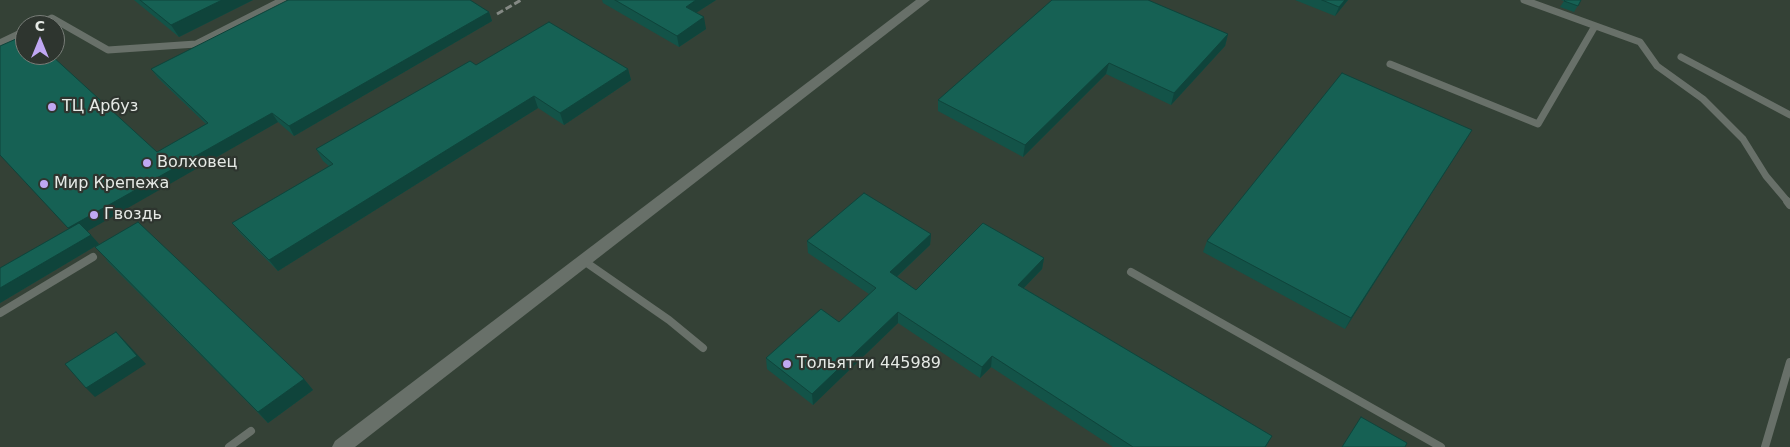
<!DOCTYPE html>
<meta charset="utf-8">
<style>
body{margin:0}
#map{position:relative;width:1790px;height:447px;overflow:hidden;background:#2e352f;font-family:"DejaVu Sans",sans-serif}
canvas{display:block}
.north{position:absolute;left:15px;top:15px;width:50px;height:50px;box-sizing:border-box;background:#2e352f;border:1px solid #787d78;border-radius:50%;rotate:0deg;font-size:14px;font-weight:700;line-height:20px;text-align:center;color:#e6eae6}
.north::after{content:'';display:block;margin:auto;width:18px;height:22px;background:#c0a8f3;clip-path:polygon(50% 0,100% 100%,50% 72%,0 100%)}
</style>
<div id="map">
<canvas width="1790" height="447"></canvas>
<div class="north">С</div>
</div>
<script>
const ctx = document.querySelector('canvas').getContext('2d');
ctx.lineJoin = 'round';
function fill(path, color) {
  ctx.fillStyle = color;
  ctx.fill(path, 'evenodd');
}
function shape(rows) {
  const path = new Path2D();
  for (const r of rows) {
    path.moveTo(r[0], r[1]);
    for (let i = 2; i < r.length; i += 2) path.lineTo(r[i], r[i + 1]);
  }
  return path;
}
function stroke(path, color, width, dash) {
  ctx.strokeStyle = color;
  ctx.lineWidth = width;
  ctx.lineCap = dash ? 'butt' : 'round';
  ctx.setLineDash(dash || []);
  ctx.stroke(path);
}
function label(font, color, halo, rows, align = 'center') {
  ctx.font = font + ' "DejaVu Sans",sans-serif';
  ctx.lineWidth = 4.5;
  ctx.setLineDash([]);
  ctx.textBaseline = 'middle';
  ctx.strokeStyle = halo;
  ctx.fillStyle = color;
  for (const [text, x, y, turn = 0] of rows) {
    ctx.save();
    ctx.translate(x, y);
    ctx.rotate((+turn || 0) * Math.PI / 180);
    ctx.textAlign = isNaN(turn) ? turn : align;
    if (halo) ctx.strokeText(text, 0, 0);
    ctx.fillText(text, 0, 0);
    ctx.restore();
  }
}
fill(shape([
 [0,0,1790,0,1790,447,0,447],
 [25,25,55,25,55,55,25,55]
]), '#344136');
stroke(shape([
 [1524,0,1640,42,1657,66,1703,99,1743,139,1766,176,1788,202],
 [38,25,52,18,108,50,196,44,283,0],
 [0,43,25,31],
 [1681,57,1790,115],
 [1390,64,1538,124,1595,26]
]), '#687069', 7);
stroke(shape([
 [1787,201,1790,205],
 [584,261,669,320,703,348],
 [1131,272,1441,447],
 [0,313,93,257],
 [229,447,251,431],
 [1765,447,1790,362]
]), '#687069', 8);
fill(shape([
 [916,0,930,0,355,447,332,447,335,441,916,0]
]), '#687069');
stroke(shape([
 [497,14,521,0]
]), '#848984', 3, [7, 3]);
fill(shape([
 [134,0,253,0,179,37],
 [602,0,716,0,696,13,706,29,679,47,603,3],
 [1295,0,1348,0,1335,16],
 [1561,0,1581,0,1574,12,1560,7,1564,1],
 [489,12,492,21,294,136,278,122,87,231,99,244,0,303,0,268,69,229,157,152,206,124,158,78,151,69],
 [1228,34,1225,46,1171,105,1106,74,1023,157,938,111,938,100],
 [476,65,628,69,631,80,564,125,538,108,278,271,241,234,232,223,329,166,323,161,316,149],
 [1465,141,1345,329,1203,252,1207,241],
 [931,234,930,245,897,277,916,290,1044,258,1042,269,1024,288,1272,436,1266,447,1113,447,991,367,980,378,898,323,813,405,767,369,766,358,839,322,869,294,808,253,807,241],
 [105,259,304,379,313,390,268,423]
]), '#135348');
fill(shape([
 [222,0,253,0,179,37,171,25],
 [696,0,716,0,688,18,686,7],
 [1345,0,1348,0,1335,16,1339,7],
 [489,12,492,21,294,136,289,126],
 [704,17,706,29,679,47,677,36],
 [1228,34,1225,46,1171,105,1174,93],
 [1109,63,1106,74,1023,157,1025,145],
 [628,69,631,80,564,125,560,113],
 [534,96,538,108,278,271,269,260],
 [272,113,278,122,77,237,68,228],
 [1472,130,1465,141,1345,329,1351,318],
 [931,234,930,245,890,283,890,272],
 [91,235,99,244,0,303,0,288],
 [1044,258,1042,269,1016,296,1018,285],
 [898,312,898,323,813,405,812,394],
 [116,332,125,341,146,364,95,397,86,388],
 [992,356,991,367,980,378,982,367],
 [304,379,313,390,268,423,258,412]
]), '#0f443b');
const building = shape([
 [140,0,222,0,171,25,140,0],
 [288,0,470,0,489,12,289,126,272,113,68,228,0,155,0,46,25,35,25,55,51,55,157,152,208,123,151,69,288,0],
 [615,0,696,0,686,7,704,17,677,36,615,0],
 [1052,0,1148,0,1228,34,1174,93,1109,63,1025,145,938,100,1052,0],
 [1322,0,1345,0,1339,7,1322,0],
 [1565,0,1581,0,1578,6,1564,1,1565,0],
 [549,22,628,69,560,113,534,96,269,260,232,223,333,164,316,149,470,61,476,65,549,22],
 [1342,73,1472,130,1351,318,1207,241,1342,73],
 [864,193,931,234,890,272,916,290,983,223,1044,258,1018,285,1272,436,1265,447,1133,447,992,356,982,367,898,312,812,394,766,358,821,309,839,322,876,288,807,241,864,193],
 [138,222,304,379,258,412,95,247,138,222],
 [79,223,91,235,0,288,0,268,79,223],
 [116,332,137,356,86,388,65,364,116,332],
 [1361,417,1407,443,1405,447,1342,447,1361,417]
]);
fill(building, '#166154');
stroke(building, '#0f443b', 1);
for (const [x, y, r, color] of [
 [52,107,5,"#c0a8f3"],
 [147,163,5,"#c0a8f3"],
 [44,184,5,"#c0a8f3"],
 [94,215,5,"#c0a8f3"],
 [787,364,5,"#c0a8f3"]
]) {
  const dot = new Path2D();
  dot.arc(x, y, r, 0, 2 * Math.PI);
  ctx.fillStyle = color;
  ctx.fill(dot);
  stroke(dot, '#2e352f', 2);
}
label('16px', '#e6eae6', '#2e352f', [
 ["ТЦ Арбуз",62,107],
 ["Волховец",157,163],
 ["Мир Крепежа",54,184],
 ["Гвоздь",104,215],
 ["Тольятти 445989",797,364]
], 'left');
</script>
